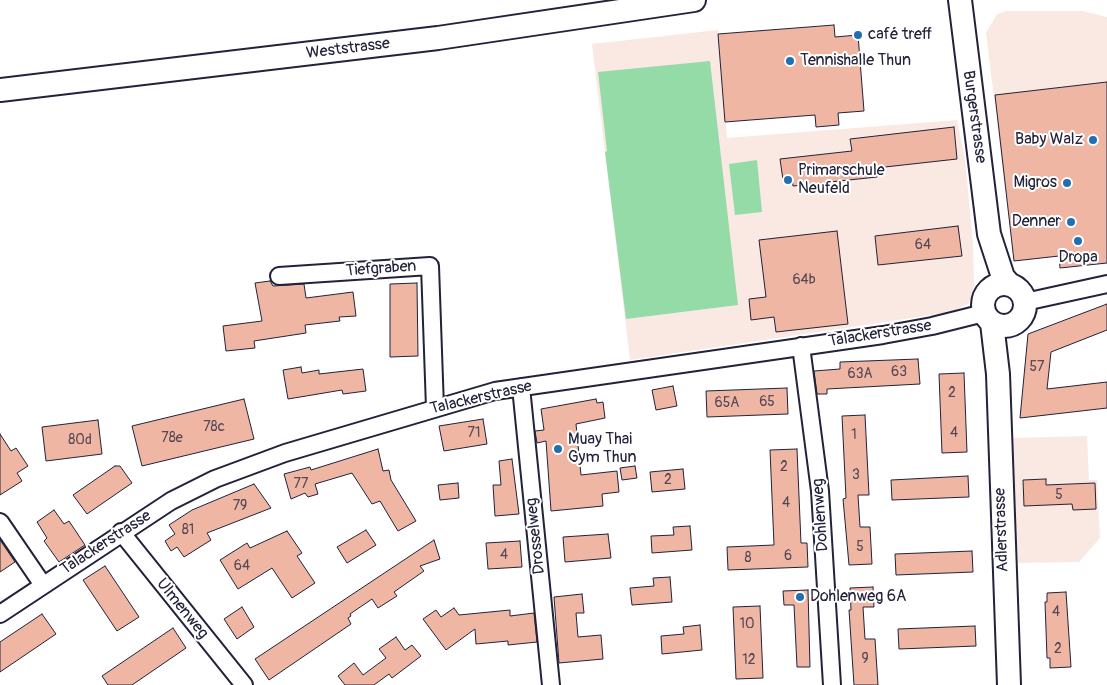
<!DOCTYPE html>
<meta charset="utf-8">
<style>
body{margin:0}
canvas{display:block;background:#fff}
</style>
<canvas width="1107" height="685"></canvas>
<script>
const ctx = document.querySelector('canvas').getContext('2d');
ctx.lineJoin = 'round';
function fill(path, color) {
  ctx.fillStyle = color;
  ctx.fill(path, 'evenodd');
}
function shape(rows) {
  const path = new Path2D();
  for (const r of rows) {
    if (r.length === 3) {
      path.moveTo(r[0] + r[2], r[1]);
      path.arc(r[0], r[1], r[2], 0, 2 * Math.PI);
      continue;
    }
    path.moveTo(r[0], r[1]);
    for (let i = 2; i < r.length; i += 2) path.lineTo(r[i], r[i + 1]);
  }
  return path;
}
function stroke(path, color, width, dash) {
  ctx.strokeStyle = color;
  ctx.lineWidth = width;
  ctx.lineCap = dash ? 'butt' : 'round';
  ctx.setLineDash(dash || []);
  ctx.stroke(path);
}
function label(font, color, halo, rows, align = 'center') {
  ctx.font = font + ' Pangolin,sans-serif';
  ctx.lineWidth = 4;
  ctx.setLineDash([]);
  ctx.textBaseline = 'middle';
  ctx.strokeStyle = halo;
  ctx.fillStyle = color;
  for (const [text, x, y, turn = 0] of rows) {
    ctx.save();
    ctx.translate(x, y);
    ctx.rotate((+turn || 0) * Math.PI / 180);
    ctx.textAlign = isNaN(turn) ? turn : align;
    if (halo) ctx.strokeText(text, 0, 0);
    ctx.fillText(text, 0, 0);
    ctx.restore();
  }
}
fill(shape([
 [1006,11,1082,11,1107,17,1107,251,1014,261,986,33,997,14],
 [718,30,727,138,957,120,965,159,973,243,974,286,969,303,954,311,939,314,630,360,592,44],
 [1087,436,1089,480,1097,480,1100,538,1079,562,1018,563,1012,438]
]), '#fae9e3');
fill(shape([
 [710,61,738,305,626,319,605,152,607,151,598,72],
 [757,160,762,212,735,215,729,164]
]), '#95dba8');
const building = shape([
 [834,25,835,37,858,35,864,111,838,113,839,125,816,127,815,115,725,122,718,34,834,25],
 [1107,82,1107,263,1060,268,1059,256,1014,261,995,95,1107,82],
 [954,127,957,159,876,168,877,177,793,186,792,179,783,180,780,159,852,151,850,139,954,127],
 [958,226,962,256,878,265,875,236,958,226],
 [837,231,848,324,776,332,774,317,751,320,749,299,766,297,759,240,837,231],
 [270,281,273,286,304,284,306,298,353,292,356,316,339,317,340,321,305,325,306,333,254,341,255,348,226,351,223,326,262,321,255,283,270,281],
 [417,283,418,356,390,357,390,284,417,283],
 [1107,304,1107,330,1051,352,1047,389,1107,382,1107,408,1020,418,1028,334,1107,304],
 [918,359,920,384,827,389,827,394,817,394,814,371,840,369,840,362,918,359],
 [301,367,302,373,319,370,319,374,363,369,366,391,343,394,342,390,288,399,283,370,301,367],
 [964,373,967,452,942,453,939,374,964,373],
 [673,386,677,406,656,410,652,390,673,386],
 [787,388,788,414,707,417,706,391,787,388],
 [244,399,254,439,142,466,132,426,244,399],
 [596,399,597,403,603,402,605,418,576,424,581,475,617,471,619,492,602,494,603,506,551,511,546,441,537,443,535,431,544,430,541,409,596,399],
 [865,415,869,495,858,495,860,527,870,527,872,564,849,565,843,499,846,498,842,416,865,415],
 [483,419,487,444,444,451,439,426,483,419],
 [98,420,102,454,46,461,42,427,98,420],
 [0,434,11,451,16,448,28,466,17,473,22,481,0,495,0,434],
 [378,449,383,471,389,470,391,480,416,521,398,531,380,501,372,504,352,473,315,484,318,494,308,497,305,493,291,499,284,474,310,467,311,470,378,449],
 [797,449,801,543,807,543,808,567,728,570,727,547,774,545,770,450,797,449],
 [512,459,519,514,495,516,493,485,501,485,499,461,512,459],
 [115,466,120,466,132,483,87,514,73,495,115,466],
 [635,466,637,478,622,480,620,468,635,466],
 [683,469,685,489,652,492,650,472,683,469],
 [968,476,969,497,892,500,891,480,968,476],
 [1046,479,1046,485,1095,483,1096,509,1073,510,1072,504,1024,506,1023,480,1046,479],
 [458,483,459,498,440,500,438,485,458,483],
 [254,484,271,508,207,533,211,540,184,557,177,547,171,551,165,541,175,534,169,525,192,510,254,484],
 [54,510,64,524,69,521,85,545,59,562,44,541,47,538,37,522,54,510],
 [690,526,692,550,652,553,651,536,674,535,673,527,690,526],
 [366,530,376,545,347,563,337,547,366,530],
 [287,531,302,553,297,556,315,583,292,598,272,568,238,589,220,560,247,543,250,548,287,531],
 [608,534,611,558,565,562,563,537,608,534],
 [0,540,15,562,0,572,0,540],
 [434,540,440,559,420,566,424,571,394,592,397,596,378,608,372,599,350,614,351,616,348,618,351,624,269,680,255,659,434,540],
 [520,541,522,567,488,569,486,543,520,541],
 [972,551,973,572,896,575,895,554,972,551],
 [105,566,139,617,117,631,83,580,105,566],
 [670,577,672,602,632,605,630,588,654,586,653,578,670,577],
 [873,587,874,607,863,607,865,639,875,639,878,685,854,685,849,610,851,610,850,588,873,587],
 [808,590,810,667,797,667,794,605,784,605,783,591,808,590],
 [1066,592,1071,667,1050,668,1050,658,1047,658,1045,602,1047,602,1047,593,1066,592],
 [582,594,584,613,576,613,578,637,601,635,603,659,559,663,554,597,582,594],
 [760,606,763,678,736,679,733,607,760,606],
 [242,607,254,627,237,639,224,619,242,607],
 [454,608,459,615,510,610,510,616,534,613,537,642,508,645,508,641,476,644,475,629,446,650,423,619,436,610,441,617,454,608],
 [42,614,56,634,0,672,0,642,42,614],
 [700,625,702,650,662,654,661,636,684,634,683,627,700,625],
 [975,626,976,646,899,649,898,629,975,626],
 [173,628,186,648,132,685,108,685,102,676,173,628],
 [396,637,405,650,412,645,421,656,392,678,389,674,374,685,345,685,338,676,354,663,363,675,386,658,379,649,396,637]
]);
fill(building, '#eeb6a3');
stroke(building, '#22223b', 1);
const street = shape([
 [279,276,430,266,435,408],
 [1025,302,1107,284],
 [801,346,820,491,832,685],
 [521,387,551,685],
 [0,522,43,585],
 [121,532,244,685],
 [0,614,171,501,215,479,285,453,495,391,883,335,932,326,984,313]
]);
const secondary = shape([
 [960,0,989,234,1003,277,1010,285],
 [0,90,438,38,694,0],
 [1004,305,21],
 [992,323,998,374,1009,685]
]);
stroke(street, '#22223b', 20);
stroke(secondary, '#22223b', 26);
stroke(street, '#fff', 16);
stroke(secondary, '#fff', 22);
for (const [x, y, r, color] of [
 [858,35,5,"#1f6fb2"],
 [790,61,5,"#1f6fb2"],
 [1093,140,5,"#1f6fb2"],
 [788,180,5,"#1f6fb2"],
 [1067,183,5,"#1f6fb2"],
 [1071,222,5,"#1f6fb2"],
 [1078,241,5,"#1f6fb2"],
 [558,449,5,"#1f6fb2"],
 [800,597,5,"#1f6fb2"]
]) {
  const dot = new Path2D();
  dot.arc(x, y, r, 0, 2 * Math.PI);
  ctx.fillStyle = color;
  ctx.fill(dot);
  stroke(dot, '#fff', 2);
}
label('14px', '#554755', null, [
 ["64",923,245],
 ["64b",804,280],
 ["57",1037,367],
 ["63",899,372],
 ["63A",860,374],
 ["2",952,393],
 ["65",767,402],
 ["65A",727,403],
 ["78c",214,427],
 ["71",474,433],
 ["4",954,433],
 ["1",854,435],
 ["78e",172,438],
 ["80d",80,440],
 ["2",784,467],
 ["3",856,475],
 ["2",668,480],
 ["77",301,484],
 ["5",1059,495],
 ["4",786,503],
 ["79",240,506],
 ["81",188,530],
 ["5",860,547],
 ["4",504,555],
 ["6",788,556],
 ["8",748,558],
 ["64",242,566],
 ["4",1056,612],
 ["10",747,624],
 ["2",1058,649],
 ["9",865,659],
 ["12",749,660]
]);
label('16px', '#22223b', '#fff', [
 ["café treff",868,35],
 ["Tennishalle Thun",800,61],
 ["Baby Walz",1083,140,"right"],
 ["Primarschule",798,171],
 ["Neufeld",798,189],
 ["Migros",1057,183,"right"],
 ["Denner",1061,222,"right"],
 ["Dropa",1078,258,"center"],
 ["Muay Thai",568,440],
 ["Gym Thun",568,458],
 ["Dohlenweg 6A",810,597]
], 'left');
label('16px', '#22223b', '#fff', [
 ["Weststrasse",348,49,-7],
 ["Burgerstrasse",974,117,82],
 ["Tiefgraben",381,269,-4],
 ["Talackerstrasse",880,334,-9],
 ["Talackerstrasse",481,398,-13],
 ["Dohlenweg",821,515,-94],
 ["Adlerstrasse",1002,530,-92],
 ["Drosselweg",536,536,-96],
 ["Talackerstrasse",106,543,-33],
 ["Ulmenweg",182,609,51]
]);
</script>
